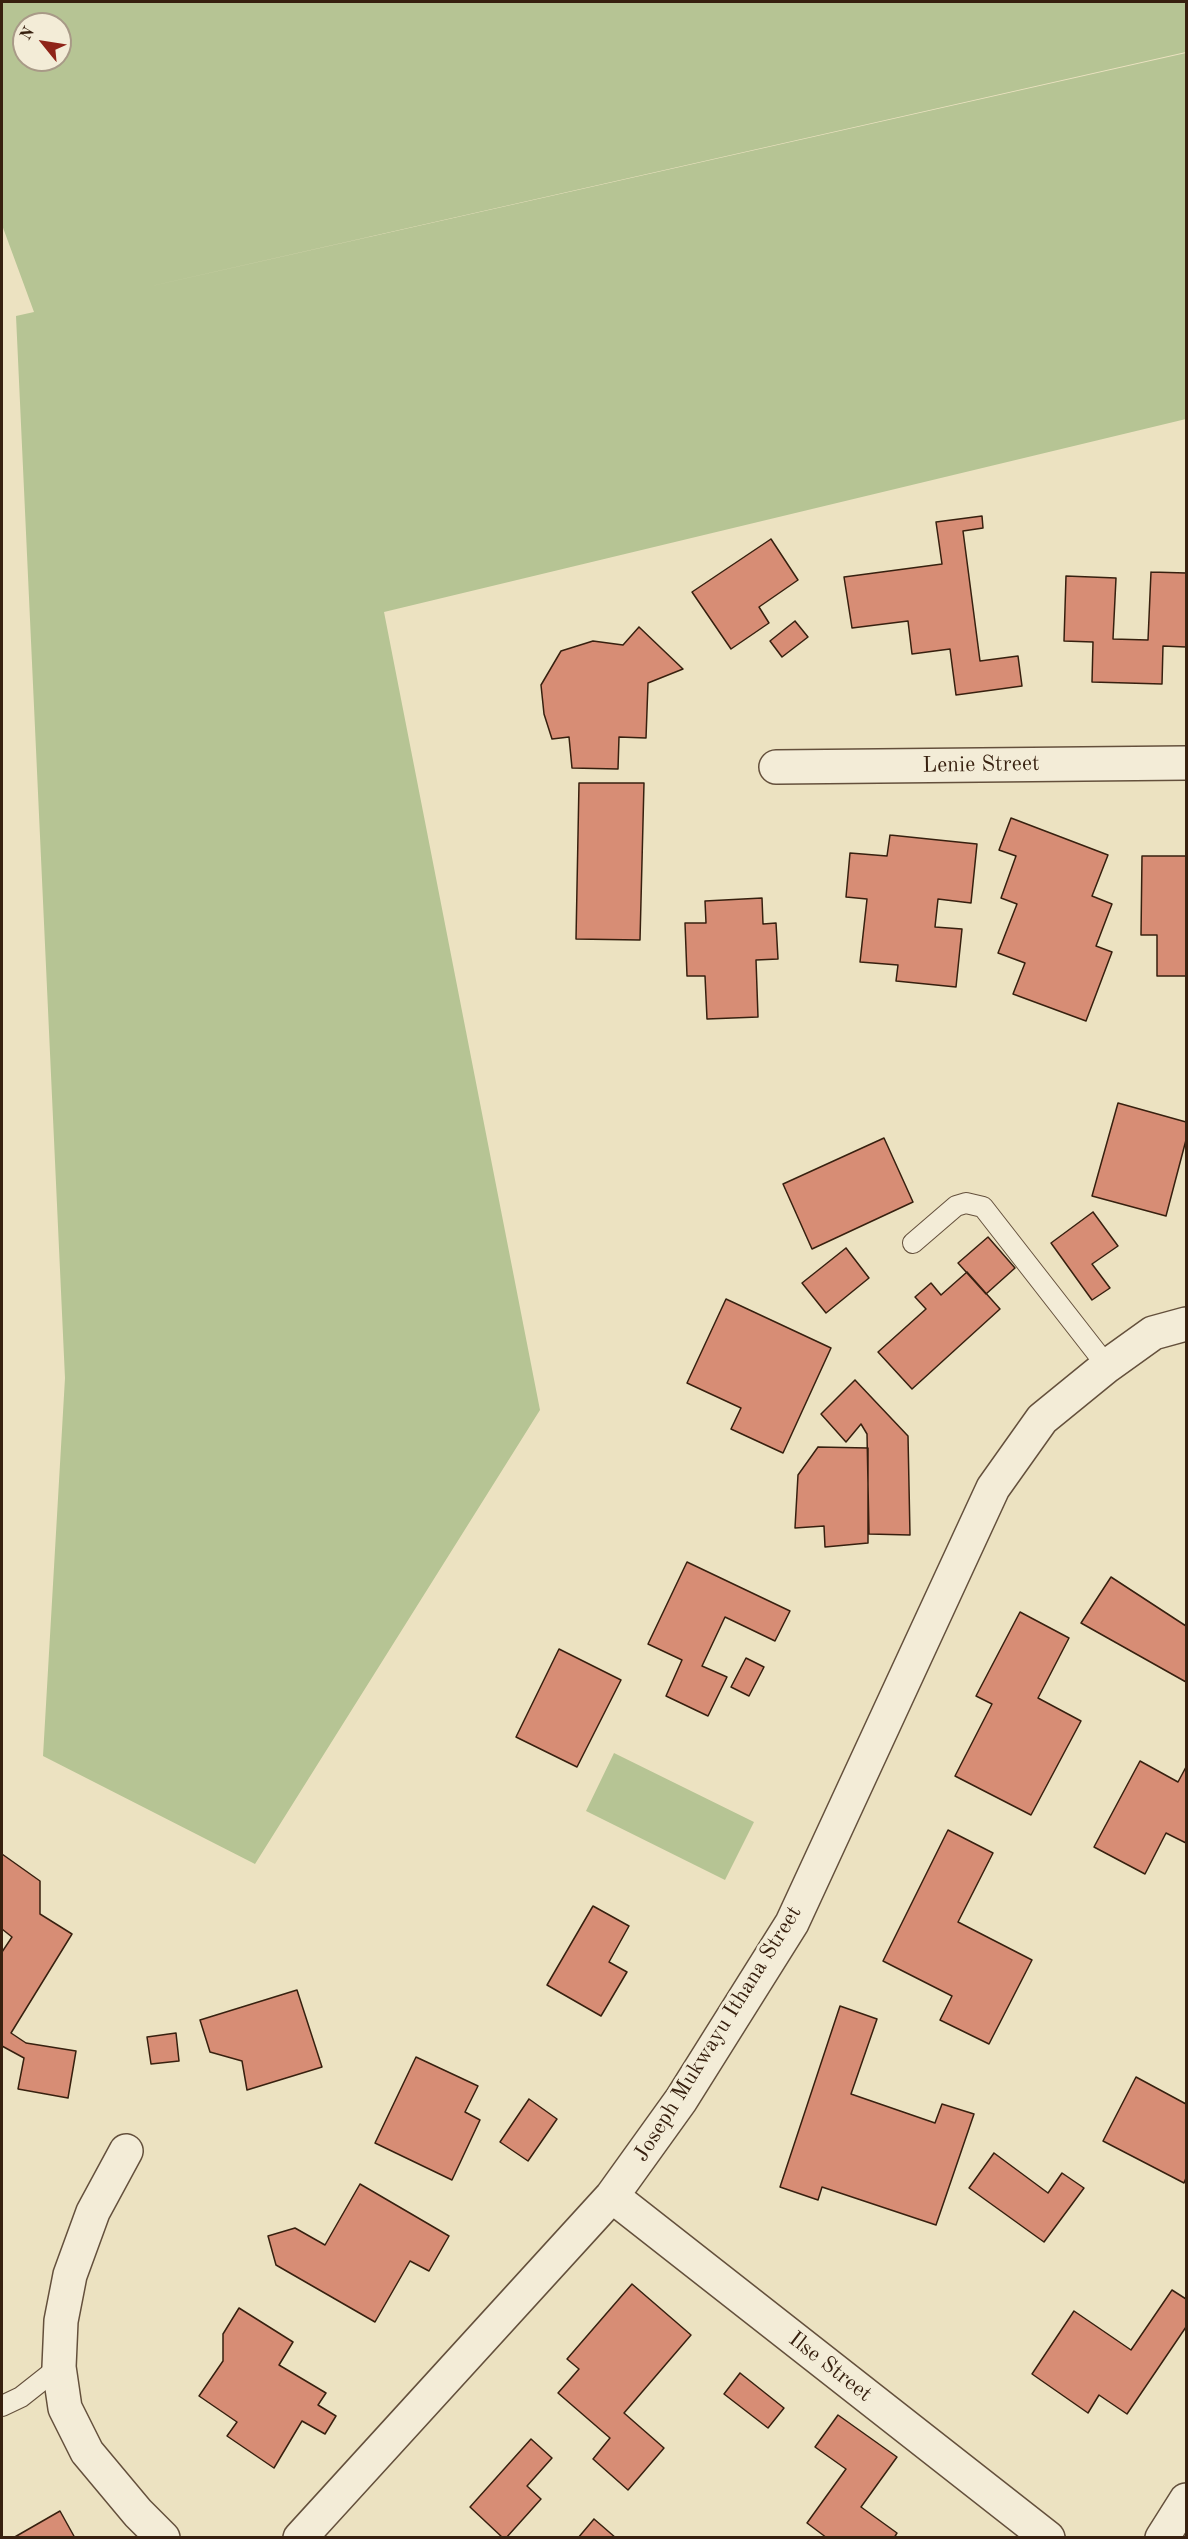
<!DOCTYPE html>
<style>
body{margin:0}
#map{position:relative;width:1188px;height:2539px;overflow:hidden;background:#ece2c1;font-family:"Old Standard TT",serif}
canvas{display:block}
.frame{position:absolute;inset:0;border:3px solid #37200f;pointer-events:none}
.north{position:absolute;left:12px;top:12px;width:60px;height:60px;box-sizing:border-box;background:#f3ecd7;border:2px solid #a89a87;border-radius:50%;rotate:300deg;font-size:16px;font-weight:700;line-height:24px;text-align:center;color:#37200f}
.north::after{content:'';display:block;margin:auto;width:21px;height:27px;background:#8f2418;clip-path:polygon(50% 0,100% 100%,50% 72%,0 100%)}
</style>
<div id="map">
<canvas width="1188" height="2539"></canvas>
<div class="frame"></div>
<div class="north">N</div>
</div>
<script>
const ctx = document.querySelector('canvas').getContext('2d');
ctx.lineJoin = 'round';
function fill(path, color) {
  ctx.fillStyle = color;
  ctx.fill(path, 'evenodd');
}
function shape(rows) {
  const path = new Path2D();
  for (const r of rows) {
    path.moveTo(r[0], r[1]);
    for (let i = 2; i < r.length; i += 2) path.lineTo(r[i], r[i + 1]);
  }
  return path;
}
function stroke(path, color, width, dash) {
  ctx.strokeStyle = color;
  ctx.lineWidth = width;
  ctx.lineCap = dash ? 'butt' : 'round';
  ctx.setLineDash(dash || []);
  ctx.stroke(path);
}
function label(font, color, halo, rows, align = 'center') {
  ctx.font = font + ' "Old Standard TT",serif';
  ctx.lineWidth = 6;
  ctx.setLineDash([]);
  ctx.textBaseline = 'middle';
  ctx.strokeStyle = halo;
  ctx.fillStyle = color;
  for (const [text, x, y, turn = 0] of rows) {
    ctx.save();
    ctx.translate(x, y);
    ctx.rotate((+turn || 0) * Math.PI / 180);
    ctx.textAlign = isNaN(turn) ? turn : align;
    if (halo) ctx.strokeText(text, 0, 0);
    ctx.fillText(text, 0, 0);
    ctx.restore();
  }
}
fill(shape([
 [2,2,1186,2,1186,52,125,292,1186,53,1186,419,384,612,540,1410,255,1864,43,1756,65,1378,16,316,34,312,2,225],
 [24,24,60,24,60,60,24,60],
 [614,1753,754,1822,725,1880,586,1811]
]), '#b6c494');
const building = shape([
 [982,516,983,528,963,531,980,661,1018,656,1022,686,956,695,950,649,912,654,908,621,852,628,844,577,942,564,936,522,982,516],
 [771,539,798,580,759,607,769,623,731,649,692,592,771,539],
 [1151,572,1186,573,1186,647,1163,646,1162,684,1092,682,1093,642,1064,641,1066,576,1116,578,1113,639,1148,640,1151,572],
 [795,621,808,637,782,657,770,641,795,621],
 [639,627,683,669,648,683,646,738,619,737,618,769,572,768,569,737,552,739,544,714,541,685,561,651,593,641,623,645,639,627],
 [579,783,644,783,640,940,576,939,579,783],
 [1011,818,1108,855,1092,896,1112,904,1096,946,1112,952,1086,1021,1013,994,1025,963,998,953,1017,904,1001,898,1016,856,999,850,1011,818],
 [890,835,977,844,971,903,938,899,935,927,962,929,956,987,896,981,898,965,860,962,867,899,846,897,850,853,887,856,890,835],
 [1142,856,1186,856,1186,976,1157,976,1157,935,1141,935,1142,856],
 [762,898,763,924,776,923,778,959,756,960,758,1017,707,1019,705,976,687,976,685,923,706,923,705,901,762,898],
 [1118,1103,1186,1122,1186,1140,1166,1216,1092,1196,1118,1103],
 [884,1138,913,1202,812,1249,783,1184,884,1138],
 [1093,1212,1118,1246,1092,1264,1110,1288,1092,1300,1051,1243,1093,1212],
 [988,1237,1015,1268,986,1294,958,1263,988,1237],
 [846,1248,869,1278,826,1313,802,1283,846,1248],
 [967,1272,1000,1309,912,1389,878,1352,926,1309,915,1297,931,1283,941,1295,967,1272],
 [726,1299,831,1348,783,1453,731,1429,741,1408,687,1383,726,1299],
 [855,1380,908,1436,910,1535,869,1534,867,1434,861,1424,846,1442,821,1414,855,1380],
 [818,1447,868,1448,868,1543,825,1547,824,1526,795,1528,798,1475,818,1447],
 [687,1562,790,1611,775,1641,725,1617,702,1666,727,1677,708,1716,666,1696,682,1660,648,1644,687,1562],
 [1111,1577,1186,1626,1186,1682,1081,1623,1111,1577],
 [1020,1612,1069,1638,1038,1698,1081,1721,1031,1815,955,1776,992,1704,976,1696,1020,1612],
 [559,1649,621,1680,577,1767,516,1737,559,1649],
 [746,1658,764,1667,749,1696,731,1687,746,1658],
 [1140,1761,1178,1782,1186,1767,1186,1843,1166,1833,1145,1874,1094,1847,1140,1761],
 [948,1830,993,1853,958,1922,1032,1960,989,2044,940,2020,952,1996,883,1961,948,1830],
 [2,1854,40,1881,40,1914,72,1934,11,2033,26,2043,76,2051,68,2098,18,2089,24,2058,2,2046,2,1952,12,1937,2,1929,2,1854],
 [593,1906,629,1926,609,1962,627,1972,601,2016,547,1985,593,1906],
 [297,1990,322,2067,247,2090,242,2061,210,2052,200,2020,297,1990],
 [840,2006,877,2019,851,2094,935,2123,942,2104,974,2114,936,2225,822,2187,818,2200,780,2187,840,2006],
 [176,2033,179,2061,151,2064,147,2037,176,2033],
 [416,2057,478,2086,465,2112,480,2120,452,2180,375,2143,416,2057],
 [1136,2077,1186,2104,1186,2178,1184,2183,1103,2141,1136,2077],
 [529,2099,557,2119,528,2161,500,2142,529,2099],
 [994,2153,1048,2193,1062,2173,1084,2188,1044,2242,969,2188,994,2153],
 [360,2184,449,2236,429,2271,410,2261,375,2322,276,2265,268,2236,295,2228,325,2245,360,2184],
 [632,2284,691,2335,624,2413,664,2448,628,2490,593,2459,610,2438,558,2393,579,2369,567,2359,632,2284],
 [1172,2290,1186,2299,1186,2327,1127,2414,1099,2395,1088,2413,1032,2374,1074,2311,1131,2350,1172,2290],
 [239,2308,293,2342,279,2365,326,2393,318,2405,336,2416,325,2434,302,2421,274,2468,227,2436,237,2422,199,2396,223,2361,223,2334,239,2308],
 [740,2373,784,2408,768,2428,724,2394,740,2373],
 [838,2415,897,2457,861,2507,897,2533,894,2538,827,2538,807,2523,846,2469,815,2447,838,2415],
 [531,2439,552,2458,527,2486,541,2499,506,2538,503,2538,470,2507,531,2439],
 [60,2511,75,2538,13,2538,60,2511],
 [594,2519,616,2538,578,2538,594,2519]
]);
fill(building, '#d78d75');
stroke(building, '#37200f', 1.5);
const service = shape([
 [913,1243,956,1206,966,1203,983,1207,1107,1366],
 [2,2406,21,2397,59,2367]
]);
const minor = shape([
 [776,767,1186,763],
 [126,2151,93,2212,70,2275,61,2321,59,2367,65,2408,87,2452,138,2513,163,2538],
 [612,2196,1048,2538],
 [300,2538,612,2196,681,2100,792,1923,993,1488,1042,1419,1107,1366,1153,1333,1186,1324]
]);
const tertiary = shape([
 [1162,2538,1186,2500]
]);
stroke(service, '#64503c', 22);
stroke(minor, '#64503c', 36);
stroke(tertiary, '#64503c', 36);
stroke(service, '#f3ecd7', 20);
stroke(minor, '#f3ecd7', 33);
stroke(tertiary, '#f3ecd7', 33);
label('22px', '#37200f', '#f3ecd7', [
 ["Lenie Street",981,765,-1],
 ["Joseph Mukwayu Ithana Street",718,2034,-58],
 ["Ilse Street",830,2367,38]
]);
</script>
